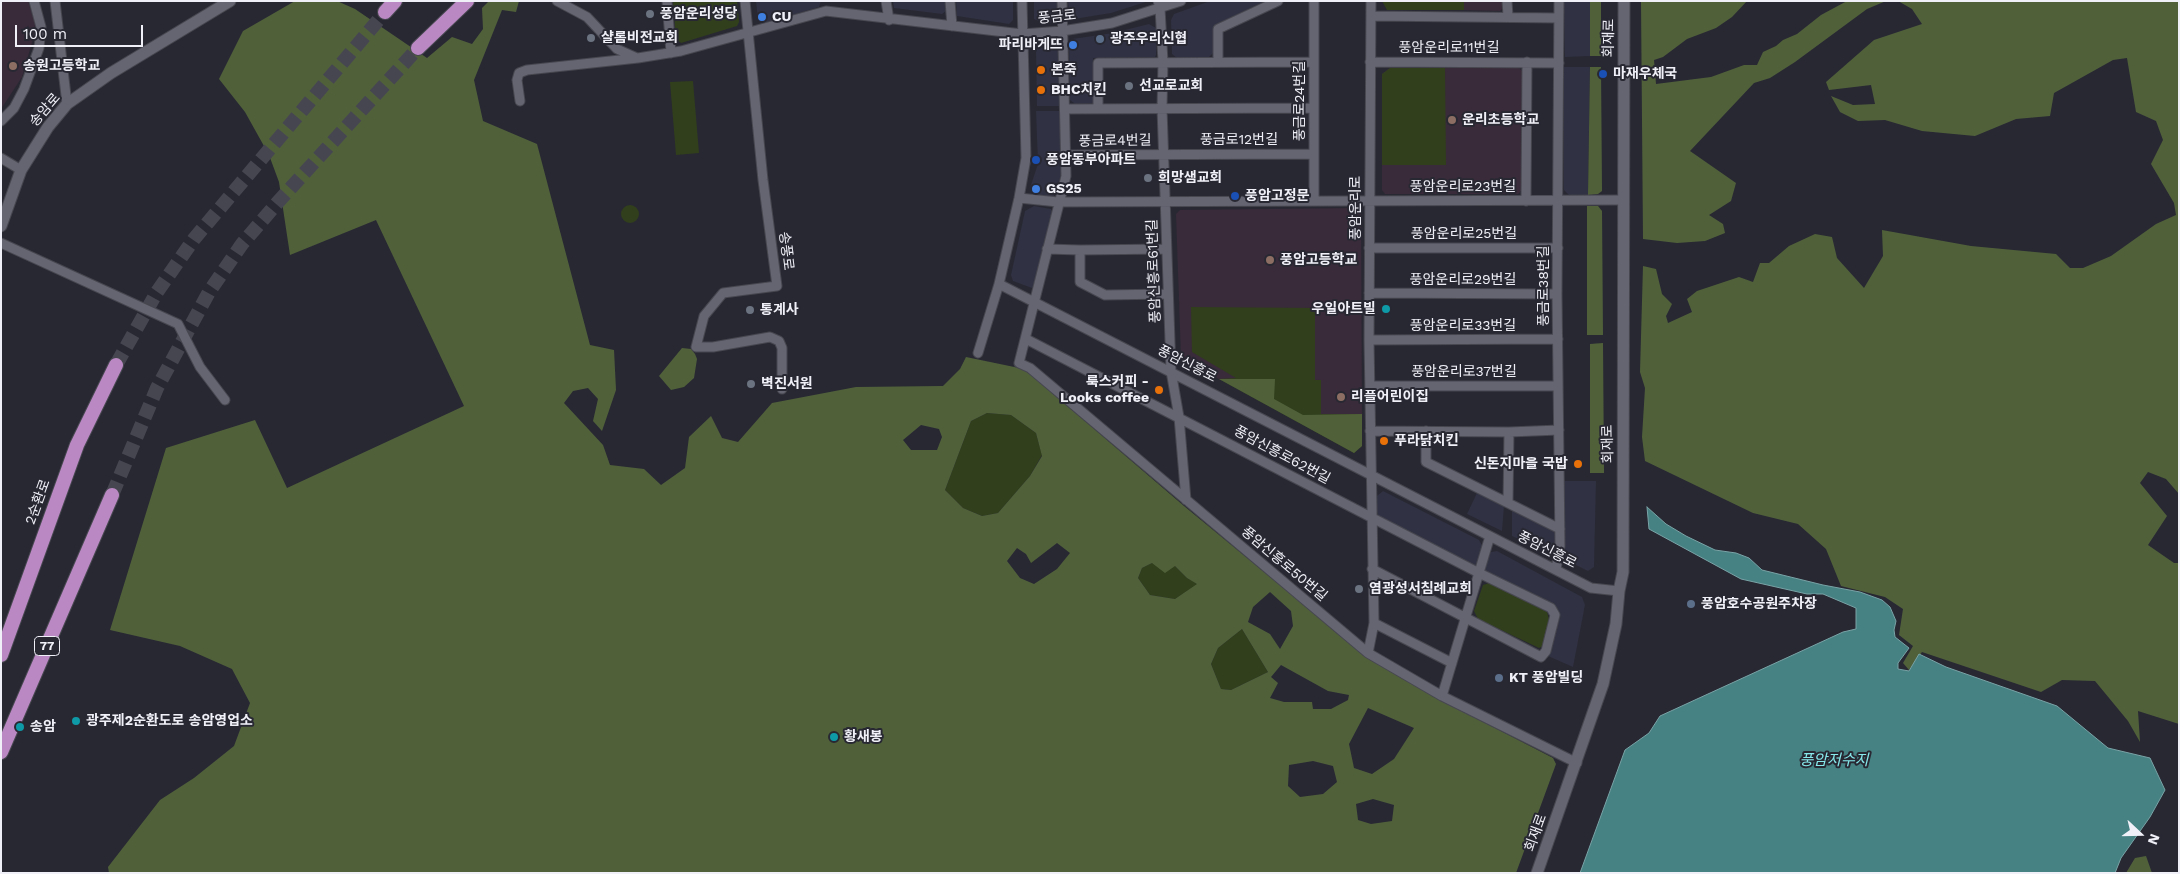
<!DOCTYPE html>
<meta charset="utf-8">
<style>
body{margin:0}
#map{position:relative;width:2180px;height:874px;overflow:hidden;background:#282833;font-family:"Work Sans",sans-serif}
canvas{display:block}
.frame{position:absolute;inset:0;border:2px solid #f0f0f8;pointer-events:none}
.north{position:absolute;left:2115px;top:809px;width:50px;height:50px;-webkit-text-stroke:4px #282833;paint-order:stroke;rotate:111deg;font-size:14px;font-weight:700;line-height:20px;text-align:center;color:#f0f0f8}
.north::after{content:'';display:block;margin:auto;width:18px;height:22px;background:#f0f0f8;clip-path:polygon(50% 0,100% 100%,50% 72%,0 100%)}
.scale{position:absolute;left:15px;top:25px;width:128px;height:22px;box-sizing:border-box;border:2px solid #f0f0f8;border-top:0;padding-left:6px;font-size:15px;line-height:18px;white-space:nowrap;color:#f0f0f8;-webkit-text-stroke:4px #282833;paint-order:stroke}
</style>
<div id="map">
<canvas width="2180" height="874"></canvas>
<div class="frame"></div>
<div class="north">N</div>
<div class="scale">100 m</div>
</div>
<script>
const ctx = document.querySelector('canvas').getContext('2d');
ctx.lineJoin = 'round';
function fill(path, color) {
  ctx.fillStyle = color;
  ctx.fill(path, 'evenodd');
}
function shape(rows) {
  const path = new Path2D();
  for (const r of rows) {
    if (r.length === 3) {
      path.moveTo(r[0] + r[2], r[1]);
      path.arc(r[0], r[1], r[2], 0, 2 * Math.PI);
      continue;
    }
    path.moveTo(r[0], r[1]);
    for (let i = 2; i < r.length; i += 2) path.lineTo(r[i], r[i + 1]);
  }
  return path;
}
function stroke(path, color, width, dash) {
  ctx.strokeStyle = color;
  ctx.lineWidth = width;
  ctx.lineCap = dash ? 'butt' : 'round';
  ctx.setLineDash(dash || []);
  ctx.stroke(path);
}
function label(font, color, halo, rows, align = 'center') {
  ctx.font = font + ' "Work Sans","Noto Sans KR",sans-serif';
  ctx.lineWidth = 4;
  ctx.setLineDash([]);
  ctx.textBaseline = 'middle';
  ctx.strokeStyle = halo;
  ctx.fillStyle = color;
  for (const [text, x, y, turn = 0] of rows) {
    ctx.save();
    ctx.translate(x, y);
    ctx.rotate((+turn || 0) * Math.PI / 180);
    ctx.textAlign = isNaN(turn) ? turn : align;
    if (halo) ctx.strokeText(text, 0, 0);
    ctx.fillText(text, 0, 0);
    ctx.restore();
  }
}
fill(shape([
 [756,1,821,1,819,7,764,23,758,20],
 [893,1,945,1,946,11,942,14,894,8],
 [956,1,1013,1,1013,20,1009,24,957,16],
 [1034,1,1059,1,1060,19,1057,23,1043,23,1034,19],
 [1149,1,1111,13,1074,19,1069,15,1068,1],
 [1210,1,1265,1,1213,26,1213,53,1207,59,1178,59,1172,54,1171,20,1174,14],
 [1564,1,1590,1,1590,56,1565,57],
 [1149,24,1156,28,1156,55,1155,57,1093,58,1094,103,1075,104,1070,100,1069,44,1072,39,1113,33],
 [1042,43,1058,43,1060,45,1061,106,1037,106,1036,50],
 [1564,67,1590,67,1588,195,1569,195,1564,190],
 [1036,111,1061,111,1061,175,1054,196,1038,197,1030,188,1038,164],
 [1034,206,1051,209,1052,211,1034,286,1032,288,1013,281,1011,275,1025,211],
 [1563,481,1596,481,1594,567,1588,571,1564,559],
 [1383,491,1479,540,1484,549,1476,567,1380,519,1376,511,1377,496],
 [1477,493,1504,506,1502,531,1467,514],
 [1512,510,1556,531,1556,543,1551,554,1512,536],
 [1497,551,1582,597,1585,605,1573,667,1548,656,1558,615,1486,573,1484,569,1491,552]
]), '#303142');
fill(shape([
 [1,1,28,1,35,24,33,39,22,77,1,109],
 [1464,1,1504,1,1504,7,1500,11,1464,10],
 [1390,68,1519,68,1523,72,1521,191,1518,194,1385,194,1382,190,1382,74],
 [1358,208,1361,212,1362,414,1321,415,1321,380,1219,379,1181,358,1176,214,1180,210]
]), '#392b39');
fill(shape([
 [673,1,737,1,739,22,737,26,681,43,676,39],
 [1382,1,1464,1,1464,10,1387,10],
 [1390,68,1445,68,1446,165,1382,165,1382,74],
 [693,81,699,153,676,155,670,82],
 [630,214,9],
 [1191,307,1315,308,1315,380,1321,380,1321,414,1362,414,1362,446,1354,453,1219,379,1236,378,1192,352],
 [987,413,1011,415,1036,433,1042,455,1030,476,998,513,982,516,963,508,945,490,971,421],
 [1152,563,1175,566,1187,578,1198,584,1175,599,1150,595,1138,578,1142,568],
 [1489,583,1547,612,1549,619,1543,646,1539,648,1478,619,1474,611,1483,585],
 [1242,629,1268,672,1231,690,1221,689,1211,664,1218,648]
]), '#313f1c');
fill(shape([
 [295,1,337,1,355,9,427,58,452,37,472,44,483,29,482,8,489,1,519,1,516,12,502,10,474,80,483,121,537,144,590,345,614,350,616,390,602,431,593,421,598,399,588,388,573,391,564,403,603,445,610,465,644,469,661,485,685,468,689,437,711,416,722,438,738,442,772,403,856,387,943,386,960,369,966,357,1024,369,1184,506,1366,656,1437,698,1553,758,1556,764,1516,873,109,873,108,867,160,800,194,778,234,746,250,703,232,669,180,646,110,630,166,448,255,420,287,488,464,406,376,220,290,255,279,182,269,155,245,112,219,79,243,31],
 [987,413,1011,415,1036,433,1042,456,1030,476,998,513,982,516,963,508,945,490,971,421],
 [921,425,939,429,942,437,937,450,911,450,903,440],
 [1057,543,1070,553,1057,569,1034,584,1020,578,1007,561,1017,548,1026,554,1031,563],
 [1152,563,1165,573,1175,566,1187,578,1197,584,1175,599,1150,595,1138,578,1142,568],
 [1270,592,1291,611,1293,626,1280,649,1270,634,1248,622,1253,607],
 [1242,629,1268,672,1231,690,1221,689,1211,664,1218,648],
 [1281,665,1328,691,1349,695,1348,700,1331,709,1313,709,1312,702,1284,702,1270,698,1278,683,1271,677],
 [1368,708,1414,728,1394,759,1372,774,1354,768,1349,744],
 [1313,761,1333,766,1337,782,1323,794,1300,797,1288,786,1289,765],
 [1373,799,1394,805,1392,821,1371,824,1358,820,1356,804],
 [1590,1,1601,1,1601,56,1590,56],
 [1641,1,1747,1,1732,17,1716,28,1687,39,1663,57,1654,60,1656,84,1711,77,1744,65,1757,65,1763,52,1776,46,1783,40,1797,34,1821,15,1847,1,1886,1,1867,9,1795,62,1770,78,1754,83,1690,151,1736,183,1731,201,1709,215,1723,224,1725,233,1705,241,1677,243,1643,239],
 [1898,1,2179,1,2179,494,2166,479,2148,472,2140,483,2167,516,2148,545,2174,563,2179,563,2179,724,2138,711,2140,742,2128,721,2095,681,2062,680,2041,692,1922,652,1909,670,1903,663,1913,646,1899,635,1903,609,1885,597,1841,586,1826,549,1798,524,1753,513,1645,461,1642,437,1645,388,1640,372,1643,266,1656,269,1662,294,1672,304,1666,316,1668,323,1692,312,1687,299,1697,291,1739,277,1753,282,1760,263,1769,263,1789,246,1815,234,1832,237,1837,258,1864,288,1883,256,1882,230,1971,246,2056,254,2070,268,2083,268,2111,256,2156,224,2176,215,2174,203,2151,164,2163,140,2156,121,2136,112,2127,58,2113,60,2054,93,2050,116,2016,119,1975,136,1922,131,1885,120,1858,121,1840,112,1831,96,1853,105,1875,104,1871,85,1829,90,1826,82,1874,40,1922,24,1912,9],
 [1590,67,1601,67,1602,191,1598,194,1588,195],
 [1587,206,1598,206,1602,211,1603,335,1587,335],
 [1603,343,1604,473,1590,473,1590,344],
 [682,348,691,349,695,354,697,359,694,378,684,387,671,390,659,376],
 [1219,379,1275,379,1274,399,1303,415,1362,414,1362,446,1354,453],
 [2146,856,2152,873,2126,873,2135,858]
]), '#50613a');
const water = shape([
 [1647,507,1666,524,1686,536,1715,550,1736,553,1749,558,1762,570,1823,585,1860,592,1882,600,1890,607,1896,621,1894,630,1895,637,1909,648,1898,663,1898,669,1909,671,1919,654,1946,667,2057,706,2108,748,2150,758,2165,790,2150,817,2121,858,2115,873,1580,873,1625,750,1649,733,1660,716,1843,632,1856,629,1856,608,1823,594,1807,594,1741,579,1649,529,1647,507]
]);
fill(water, '#468283');
stroke(water, '#79a3a6', 1);
stroke(shape([
 [116,365,157,292,194,239,385,12],
 [112,495,157,388,209,292,242,244,278,202,418,48]
]), '#464651', 14, [14, 7]);
const minor = shape([
 [55,1,67,104],
 [557,1,587,17,617,49,637,58],
 [667,1,671,53],
 [745,1,763,180,777,286,723,293,704,316,696,347,713,347,770,337,779,341,782,348,782,389],
 [886,1,889,20],
 [950,1,952,26],
 [1062,1,1066,176,1019,363,1030,368,1368,653,1442,696,1577,763],
 [1158,1,1160,8,1163,62,1162,108,1171,371,1179,417,1186,500],
 [1314,1,1314,200],
 [1507,1,1508,16],
 [1371,16,1559,18],
 [1218,62,1218,29,1278,1],
 [1370,62,1559,63],
 [520,101,517,80,519,73,527,70,638,58,681,51,826,11,1022,34,1062,31,1112,23,1181,1],
 [1065,109,1313,108],
 [1098,109,1098,63,1313,62],
 [1,121,14,108,24,89,39,48,41,27,34,1],
 [1066,155,1314,154],
 [1,158,21,170],
 [1019,198,1058,202,1623,200],
 [1526,201,1527,62],
 [1,243,178,324,200,367,225,400],
 [1369,248,1558,248],
 [1047,249,1080,250,1080,282,1105,295,1167,294],
 [1080,250,1166,249],
 [999,284,1591,588,1619,591],
 [1369,293,1557,294],
 [1026,339,1479,573,1551,608,1555,615,1546,651,1541,657,1372,569],
 [1369,340,1558,339],
 [978,353,999,284,1019,198,1026,158,1022,1],
 [1370,386,1558,386],
 [1370,431,1509,432,1508,503],
 [1426,431,1426,462,1560,529],
 [1509,432,1559,430],
 [1556,569,1560,546,1557,294,1559,1],
 [1374,623,1452,663],
 [1368,653,1374,623,1369,340,1371,1],
 [1442,696,1490,536]
]);
const secondary = shape([
 [1,226,21,170,48,127,67,104,111,73,230,1],
 [1537,873,1603,684,1616,624,1619,591,1623,572,1624,1]
]);
const trunk = shape([
 [385,12,395,1],
 [418,48,467,1],
 [1,655,77,445,116,365],
 [1,752,112,495]
]);
stroke(minor, '#474750', 11);
stroke(secondary, '#474750', 13);
stroke(trunk, '#474750', 16);
stroke(minor, '#656572', 9);
stroke(secondary, '#656572', 11);
stroke(trunk, '#ba89c3', 14);
for (const [x, y, r, color] of [
 [650,14,5,"#6b7280"],
 [762,17,5,"#3f7fe0"],
 [591,38,5,"#6b7280"],
 [1100,39,5,"#5c6f8a"],
 [1073,45,5,"#3f7fe0"],
 [13,66,5,"#8d6e63"],
 [1041,70,5,"#e8710a"],
 [1603,74,5,"#1a4fb4"],
 [1129,86,5,"#6b7280"],
 [1041,90,5,"#e8710a"],
 [1452,120,5,"#8d6e63"],
 [1036,160,5,"#1a4fb4"],
 [1148,178,5,"#6b7280"],
 [1036,189,5,"#3f7fe0"],
 [1235,196,5,"#1a4fb4"],
 [1270,260,5,"#8d6e63"],
 [1386,309,5,"#0f9aa8"],
 [750,310,5,"#6b7280"],
 [751,384,5,"#6b7280"],
 [1159,390,5,"#e8710a"],
 [1341,397,5,"#8d6e63"],
 [1384,441,5,"#e8710a"],
 [1578,464,5,"#e8710a"],
 [1359,589,5,"#6b7280"],
 [1691,604,5,"#5c6f8a"],
 [1499,678,5,"#5c6f8a"],
 [76,721,5,"#0f9aa8"],
 [20,727,5,"#0f9aa8"],
 [834,737,5,"#0f9aa8"]
]) {
  const dot = new Path2D();
  dot.arc(x, y, r, 0, 2 * Math.PI);
  ctx.fillStyle = color;
  ctx.fill(dot);
  stroke(dot, '#282833', 2);
}
for (const [x, y, w] of [
 [47,646,25]
]) {
  const box = new Path2D();
  box.roundRect(x - w / 2, y - 9.5, w, 19, 4);
  ctx.fillStyle = '#282833';
  ctx.fill(box);
  stroke(box, '#f0f0f8', 1);
}
label('bold 12px', '#f0f0f8', null, [
 ["77",47,646]
]);
label('bold 14px', '#f0f0f8', '#282833', [
 ["풍암운리성당",660,14],
 ["CU",772,17],
 ["샬롬비전교회",601,38],
 ["광주우리신협",1110,39],
 ["파리바게뜨",1063,45,"right"],
 ["송원고등학교",23,66],
 ["본죽",1051,70],
 ["마재우체국",1613,74],
 ["선교로교회",1139,86],
 ["BHC치킨",1051,90],
 ["운리초등학교",1462,120],
 ["풍암동부아파트",1046,160],
 ["희망샘교회",1158,178],
 ["GS25",1046,189],
 ["풍암고정문",1245,196],
 ["풍암고등학교",1280,260],
 ["우일아트빌",1376,309,"right"],
 ["통계사",760,310],
 ["룩스커피 -",1149,382,"right"],
 ["Looks coffee",1149,398,"right"],
 ["벽진서원",761,384],
 ["리플어린이집",1351,397],
 ["푸라닭치킨",1394,441],
 ["신돈지마을 국밥",1568,464,"right"],
 ["염광성서침례교회",1369,589],
 ["풍암호수공원주차장",1701,604],
 ["KT 풍암빌딩",1509,678],
 ["광주제2순환도로 송암영업소",86,721],
 ["송암",30,727],
 ["황새봉",844,737]
], 'left');
label('14px', '#f0f0f8', '#282833', [
 ["풍금로",1057,17,-6],
 ["회재로",1609,38,-89],
 ["풍암운리로11번길",1449,48],
 ["풍금로24번길",1300,101,-90],
 ["송암로",45,110,-49],
 ["풍금로12번길",1239,140],
 ["풍금로4번길",1115,141,-1],
 ["풍암운리로23번길",1463,187],
 ["풍암운리로",1356,208,-90],
 ["풍암운리로25번길",1464,234],
 ["송풍로",786,251,83],
 ["풍암신흥로61번길",1154,271,-92],
 ["풍암운리로29번길",1463,280],
 ["풍금로38번길",1544,286,-90],
 ["풍암운리로33번길",1463,326],
 ["풍암신흥로",1187,364,27],
 ["풍암운리로37번길",1464,372],
 ["회재로",1608,444,-91],
 ["풍암신흥로62번길",1282,455,28],
 ["2순환로",38,502,-70],
 ["풍암신흥로",1547,550,27],
 ["풍암신흥로50번길",1284,564,40],
 ["회재로",1536,833,-70]
]);
label('italic 15px', '#87e9eb', '#282833', [
 ["풍암저수지",1834,761]
]);
</script>
